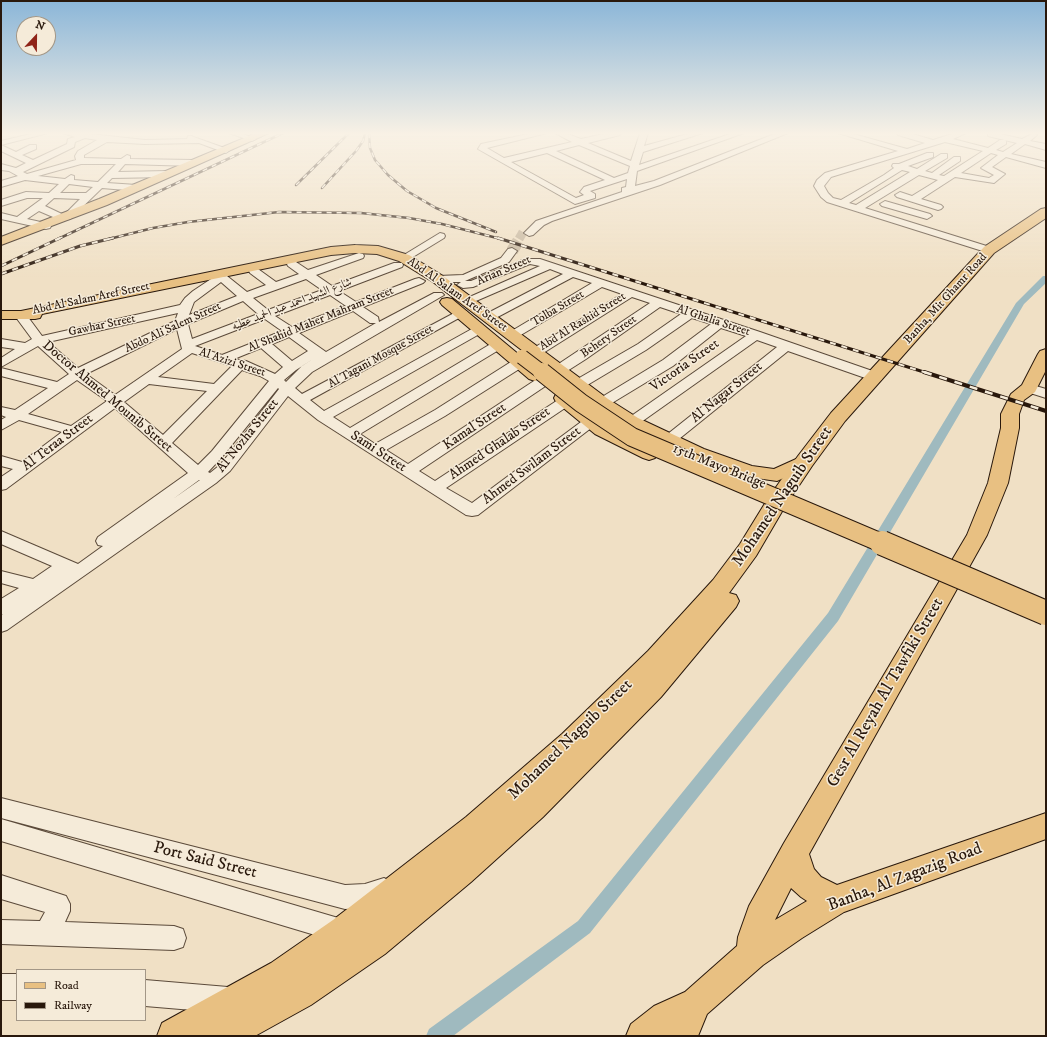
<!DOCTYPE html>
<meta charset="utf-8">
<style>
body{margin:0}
#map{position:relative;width:1047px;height:1037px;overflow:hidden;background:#f0e0c5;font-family:"IM FELL DW Pica",serif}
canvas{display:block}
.frame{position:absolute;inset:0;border:2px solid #29180c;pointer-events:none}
.legend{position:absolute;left:16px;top:969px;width:130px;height:52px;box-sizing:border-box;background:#f5ebd9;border:1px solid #a39787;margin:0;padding:5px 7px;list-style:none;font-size:12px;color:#29180c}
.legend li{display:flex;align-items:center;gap:8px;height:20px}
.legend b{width:20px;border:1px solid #a39787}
.north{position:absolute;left:16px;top:16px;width:40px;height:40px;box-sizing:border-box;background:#f5ebd9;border:1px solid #a39787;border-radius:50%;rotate:22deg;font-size:11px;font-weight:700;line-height:16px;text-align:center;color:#29180c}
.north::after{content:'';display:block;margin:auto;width:14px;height:18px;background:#8f2418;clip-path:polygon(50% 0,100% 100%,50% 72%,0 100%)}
</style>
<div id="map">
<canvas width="1047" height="1037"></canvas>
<div class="frame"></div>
<ul class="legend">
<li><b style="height:5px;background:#e8c082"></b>Road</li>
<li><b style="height:5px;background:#29180c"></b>Railway</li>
</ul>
<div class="north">N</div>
</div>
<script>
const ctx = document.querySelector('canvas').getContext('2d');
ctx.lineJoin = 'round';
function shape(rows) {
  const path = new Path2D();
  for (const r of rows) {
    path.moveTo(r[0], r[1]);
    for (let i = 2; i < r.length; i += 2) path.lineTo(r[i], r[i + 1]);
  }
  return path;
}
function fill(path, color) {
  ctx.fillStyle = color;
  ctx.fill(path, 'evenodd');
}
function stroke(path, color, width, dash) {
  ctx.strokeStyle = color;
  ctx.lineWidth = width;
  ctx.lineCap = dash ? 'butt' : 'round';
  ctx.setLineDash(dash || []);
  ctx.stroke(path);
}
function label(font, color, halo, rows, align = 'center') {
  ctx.font = font + ' "IM FELL DW Pica",Amiri,serif';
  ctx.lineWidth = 3;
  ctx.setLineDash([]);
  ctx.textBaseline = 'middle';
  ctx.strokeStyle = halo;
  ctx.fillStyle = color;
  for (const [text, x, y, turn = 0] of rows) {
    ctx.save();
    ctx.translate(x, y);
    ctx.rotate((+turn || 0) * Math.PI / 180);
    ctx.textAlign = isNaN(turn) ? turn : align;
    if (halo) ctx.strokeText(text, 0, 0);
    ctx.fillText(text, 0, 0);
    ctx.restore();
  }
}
fill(shape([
 [1043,276,1046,276,1046,283,1024,304,838,621,590,933,453,1036,426,1036,429,1029,578,921,828,613,1016,303,1043,276]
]), '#9fbabf');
stroke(shape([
 [519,239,523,232]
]), '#c8b8a0', 9, [9, 4.5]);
stroke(shape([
 [512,251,520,238]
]), '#c8b8a0', 12, [12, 6]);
const minor = shape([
 [35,133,48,133,1,145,1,141,35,133],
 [63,133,81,133,145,140,187,139,188,136,191,136,230,150,226,153,199,143,145,144,107,142,84,155,84,158,121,159,127,155,130,156,130,159,194,160,198,163,194,166,125,164,118,172,167,171,171,174,167,177,112,178,107,183,137,185,142,188,137,191,102,188,70,219,60,220,39,211,27,219,50,224,51,226,50,228,46,229,1,219,1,213,17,217,43,198,27,198,1,206,1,200,26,192,49,193,59,184,25,180,1,187,1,181,18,176,9,171,1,170,1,164,16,168,26,163,1,151,1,145,16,152,30,145,36,145,36,149,22,155,33,160,67,144,68,139,75,137,63,133],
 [85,138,97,140,78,151,75,156,76,160,27,174,23,172,74,147,75,142,85,138],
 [81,164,116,164,98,182,74,180,74,176,71,175,65,179,38,176,81,164],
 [69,184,93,187,86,193,60,193,69,184],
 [54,198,80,199,64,215,45,206,54,198],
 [229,133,240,133,256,139,252,141,229,133],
 [533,133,547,133,487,148,504,158,572,142,555,133,565,133,581,139,608,133,621,133,620,135,588,143,631,161,640,133,648,133,644,146,691,133,703,133,643,152,639,165,733,133,744,133,637,171,635,186,654,181,777,133,788,133,660,185,552,221,544,225,533,235,529,236,524,233,536,221,622,192,622,188,626,187,627,179,590,191,595,194,595,198,575,204,478,149,481,144,533,133],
 [579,145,630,166,628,173,614,178,556,151,579,145],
 [547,153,605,180,584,187,580,192,584,195,576,198,511,162,547,153],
 [838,133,850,133,907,149,925,143,898,135,897,133,909,133,933,140,955,133,966,133,953,139,988,148,1000,140,1006,140,1006,144,996,150,1003,152,1017,143,988,136,988,133,996,133,1022,139,1034,133,1037,135,1030,141,1046,144,1046,150,1025,144,1011,154,1046,162,1046,168,1006,157,992,167,1005,174,994,183,955,177,921,199,941,205,943,207,941,209,938,210,897,197,895,195,900,192,912,196,938,180,919,175,865,208,993,248,994,250,989,253,827,202,821,197,814,186,817,180,825,173,898,151,838,133],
 [945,142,983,151,944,176,939,175,960,161,960,157,954,157,932,173,925,171,947,158,947,154,941,154,917,169,908,166,933,157,933,153,927,153,899,164,893,164,892,166,894,168,884,175,841,200,833,198,828,193,824,186,831,177,945,142],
 [991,153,998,155,981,168,994,175,989,178,961,173,991,153],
 [902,170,910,172,856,205,849,203,902,170],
 [885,201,930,214,932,216,927,219,882,206,880,204,885,201],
 [440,233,444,234,445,236,444,238,408,260,400,260,399,258,440,233],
 [512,248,517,251,509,262,465,281,471,281,525,259,540,259,760,332,881,374,883,377,881,380,871,380,788,351,674,443,664,443,662,440,664,437,777,347,757,340,637,425,627,425,625,422,627,419,746,336,721,328,673,366,607,406,597,406,595,403,597,400,663,360,711,324,692,318,646,350,584,387,574,387,572,384,574,381,638,344,681,314,660,307,586,359,564,373,554,373,553,370,554,367,650,303,632,297,540,355,532,355,530,352,532,349,622,294,602,287,514,339,510,338,508,335,510,332,592,283,573,277,490,321,486,320,484,317,486,314,563,274,550,269,469,304,465,303,463,301,465,299,540,266,530,264,473,287,463,288,457,285,461,282,438,282,432,279,438,276,463,275,501,258,508,249,512,248],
 [359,253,363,254,364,256,363,258,316,275,332,286,394,263,402,263,403,265,402,267,339,291,356,302,415,279,419,278,425,281,423,283,363,307,378,317,379,322,434,293,442,293,444,295,312,372,295,388,302,394,458,311,466,311,468,313,310,400,324,411,479,325,485,329,483,332,333,417,350,428,494,342,502,342,504,345,502,348,360,434,375,444,435,410,514,360,524,360,525,363,524,366,445,416,386,450,408,464,537,379,547,379,549,382,547,385,419,471,435,481,561,398,571,398,573,401,571,404,446,488,472,503,585,419,595,419,597,422,595,425,478,515,472,516,466,515,318,420,288,396,230,471,216,483,7,630,1,632,1,616,3,614,1,615,1,599,19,588,1,583,1,571,33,579,52,566,1,544,1,531,78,564,103,546,98,545,96,541,98,537,188,473,115,408,6,489,1,490,1,477,13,469,1,466,1,456,22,462,62,432,19,420,1,430,1,420,6,417,1,415,1,407,15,410,48,388,1,376,1,368,57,382,69,374,38,346,1,367,1,358,15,349,1,347,1,339,25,343,32,339,15,316,17,313,25,313,42,336,180,305,185,298,193,291,214,277,227,276,247,292,266,285,250,273,249,271,250,269,258,269,276,282,299,274,288,266,287,264,288,262,296,262,308,270,359,253],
 [306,279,322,290,268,310,253,298,306,279],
 [221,282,237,296,189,315,194,302,221,282],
 [330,295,346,306,292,327,275,316,330,295],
 [243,301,258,314,192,339,188,324,243,301],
 [353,311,370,323,376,323,326,352,299,333,353,311],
 [178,313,175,321,78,368,48,342,178,313],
 [265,319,282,331,222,355,195,346,265,319],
 [177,329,182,349,115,395,86,374,177,329],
 [289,337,308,351,292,361,272,344,289,337],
 [261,348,283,367,275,374,246,361,234,359,261,348],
 [192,353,232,366,214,384,158,377,192,353],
 [316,357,302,366,286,382,284,380,296,370,316,357],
 [242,370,260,376,269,381,212,451,198,465,172,443,242,370],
 [77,380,107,401,71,426,28,414,77,380],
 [149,384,207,391,163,435,124,402,149,384],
 [278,388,279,389,229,454,220,465,210,473,208,472,222,457,278,388],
 [199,480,200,480,173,499,199,480],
 [1029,384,1046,389,1046,398,1024,391,1022,388,1024,385,1029,384],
 [1,798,345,885,365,884,384,878,392,882,396,890,392,898,384,902,365,908,345,909,1,818,1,798],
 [1,819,345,920,354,923,357,932,354,941,345,944,1,841,1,819],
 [1,875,66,896,70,904,70,911,65,922,174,926,183,929,186,938,183,947,174,950,1,944,1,920,40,921,45,912,1,899,1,875],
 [1,974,17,974,17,1000,1,1000,1,974],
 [145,980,228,987,237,991,241,1000,237,1009,228,1013,145,1006,145,980]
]);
const major = shape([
 [256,133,269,133,107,205,1,245,1,237,99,199,256,133],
 [355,245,378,246,409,255,443,276,608,399,638,418,704,449,752,466,774,469,805,455,812,457,814,461,812,465,777,481,742,476,692,457,626,426,596,407,433,282,399,261,377,254,355,253,331,255,42,314,40,318,35,319,1,319,1,311,21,311,331,247,355,245],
 [447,298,452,299,541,373,543,376,541,379,535,381,529,379,442,305,440,302,442,299,447,298],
 [1046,349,1046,370,1035,392,1024,400,1019,414,1019,428,1008,483,987,535,809,854,814,869,821,877,837,885,1046,813,1046,839,844,912,802,938,763,965,707,1014,698,1036,626,1036,631,1024,654,1006,685,992,737,946,738,937,749,906,784,843,967,535,988,483,1001,428,1001,414,1011,394,1022,385,1038,354,1040,351,1046,349],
 [791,888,801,897,807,901,775,920,791,888],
 [562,393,568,394,607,426,655,450,658,454,655,458,649,460,643,458,595,434,556,402,554,398,556,394,562,393]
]);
const highway = shape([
 [1046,208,1046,218,994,253,845,421,812,466,784,508,756,556,729,593,736,595,739,601,736,607,661,697,543,817,471,882,385,954,311,1005,255,1036,157,1036,162,1023,271,963,333,920,466,817,562,734,648,651,713,580,740,544,767,500,798,456,831,413,984,247,1041,209,1046,208]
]);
stroke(minor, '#5b4a3a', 2);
stroke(major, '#29180c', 2);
stroke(highway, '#29180c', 2);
fill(minor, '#f5ebd9');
fill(major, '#e8c082');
fill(highway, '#e8c082');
const railFar2 = shape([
 [369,133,370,148,375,160,388,175,407,191,436,208,496,232],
 [296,185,349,133],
 [322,188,356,151,363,141,365,133],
 [58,239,283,133],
 [109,239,153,228,188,222,279,212,361,213,409,218,442,224,501,239]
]);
const railFar1 = shape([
 [498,238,927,373],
 [1,266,60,238],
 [1,274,80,246,113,238]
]);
const rail = shape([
 [924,372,1046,411]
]);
stroke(railFar2, '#29180c', 2.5);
stroke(railFar1, '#29180c', 3);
stroke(rail, '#29180c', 4);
stroke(railFar2, '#f5ebd9', 1.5, [5]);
stroke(railFar1, '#f5ebd9', 2, [6]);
stroke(rail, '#f5ebd9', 2.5, [8]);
const majorBridgeFar2 = shape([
 [522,357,543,373]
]);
const majorBridgeFar1 = shape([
 [542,372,581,403,632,437,884,544]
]);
const majorBridge = shape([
 [882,543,1046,613]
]);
stroke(majorBridgeFar2, '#29180c', 16, []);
stroke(majorBridgeFar1, '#29180c', 20, []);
stroke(majorBridge, '#29180c', 26, []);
stroke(majorBridgeFar2, '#e8c082', 14);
stroke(majorBridgeFar1, '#e8c082', 18);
stroke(majorBridge, '#e8c082', 24);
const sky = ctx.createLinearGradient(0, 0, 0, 278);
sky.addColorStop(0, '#8bb6d8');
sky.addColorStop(0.48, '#f8f1e5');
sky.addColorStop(1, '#f8f1e500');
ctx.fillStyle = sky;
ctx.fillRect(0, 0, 1047, 278);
label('12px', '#29180c', '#f5ebd9', [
 ["Arian Street",504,271,-24],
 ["Abd Al Salam Aref Street",457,295,35],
 ["Abd Al Salam Aref Street",91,299,-12],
 ["Banha, Mit Ghamr Road",946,299,-48],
 ["شارع الشهيد احمد عبد الحميد عطيه",292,305,-21],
 ["Tolba Street",558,309,-31],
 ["Al Shahid Maher Mahram Street",321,320,-22],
 ["Al Ghalia Street",713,321,18],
 ["Abd Al Rashid Street",583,322,-32],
 ["Gawhar Street",102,326,-12],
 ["Abdo Ali Salem Street",173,328,-25],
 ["Behery Street",609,337,-35],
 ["Al Tagani Mosque Street",381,357,-29],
 ["Al Azizi Street",232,363,18]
]);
label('14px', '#29180c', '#f5ebd9', [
 ["Victoria Street",685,366,-35],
 ["Al Nagar Street",727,393,-39],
 ["Doctor Ahmed Mounib Street",107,397,40],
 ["Kamal Street",475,427,-34],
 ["Al Nozha Street",248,436,-51],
 ["Al Teraa Street",58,443,-37],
 ["Ahmed Ghalab Street",500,444,-34],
 ["Sami Street",378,452,33],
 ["Ahmed Swilam Street",532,466,-37],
 ["15th Mayo Bridge",719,467,22]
]);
label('17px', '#29180c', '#f5ebd9', [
 ["Mohamed Naguib Street",783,497,-56],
 ["Gesr Al Reyah Al Tawfiki Street",886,693,-60],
 ["Mohamed Naguib Street",571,740,-44],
 ["Port Said Street",205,861,14],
 ["Banha, Al Zagazig Road",905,878,-21]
]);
</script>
